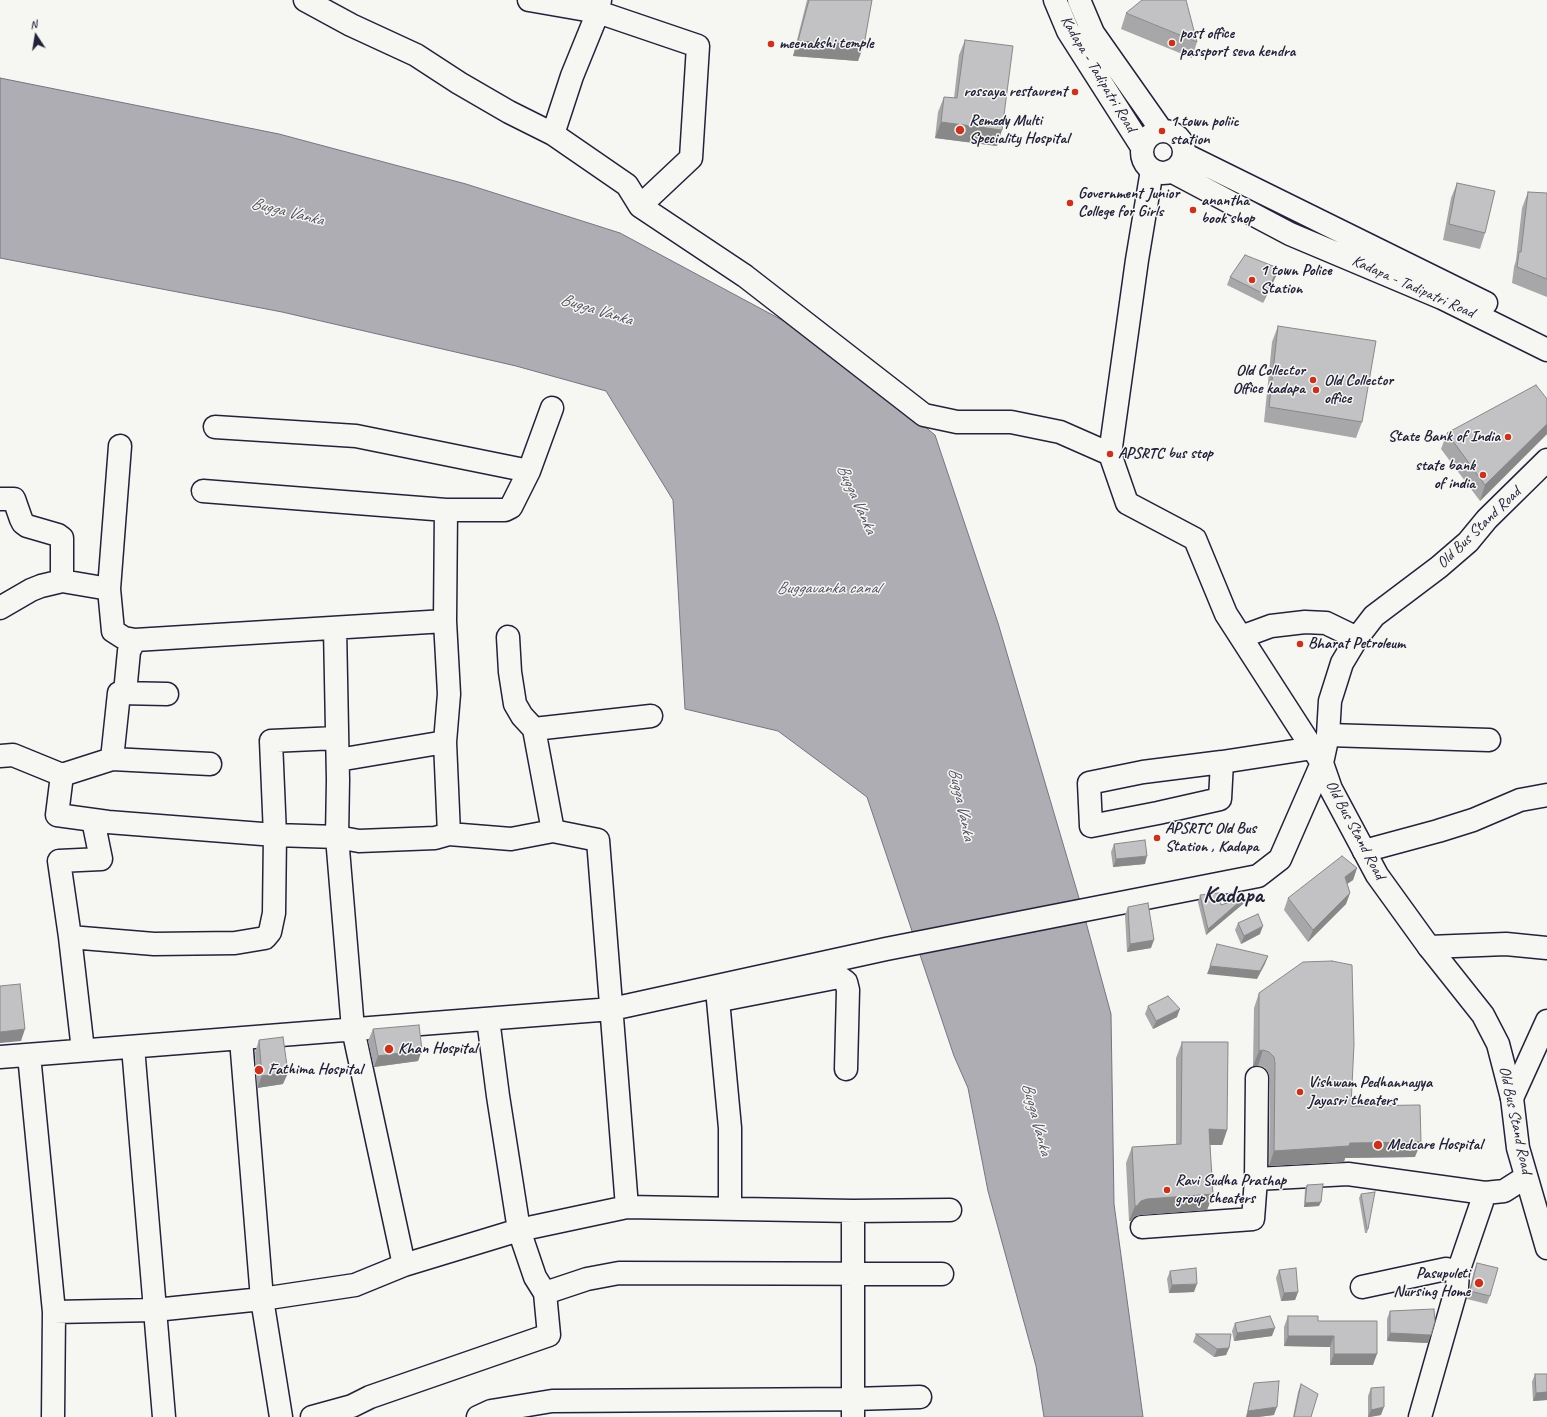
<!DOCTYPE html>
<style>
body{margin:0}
#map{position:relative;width:1547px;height:1417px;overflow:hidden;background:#f6f6f2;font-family:Caveat,sans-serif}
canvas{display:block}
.north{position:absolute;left:16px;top:16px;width:40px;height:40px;-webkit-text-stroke:3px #f6f6f2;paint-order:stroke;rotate:348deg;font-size:11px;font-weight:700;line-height:16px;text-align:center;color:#22223b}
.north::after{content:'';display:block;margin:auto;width:14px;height:18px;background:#22223b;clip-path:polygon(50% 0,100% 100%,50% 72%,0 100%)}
</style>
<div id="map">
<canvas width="1547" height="1417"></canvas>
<div class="north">N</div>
</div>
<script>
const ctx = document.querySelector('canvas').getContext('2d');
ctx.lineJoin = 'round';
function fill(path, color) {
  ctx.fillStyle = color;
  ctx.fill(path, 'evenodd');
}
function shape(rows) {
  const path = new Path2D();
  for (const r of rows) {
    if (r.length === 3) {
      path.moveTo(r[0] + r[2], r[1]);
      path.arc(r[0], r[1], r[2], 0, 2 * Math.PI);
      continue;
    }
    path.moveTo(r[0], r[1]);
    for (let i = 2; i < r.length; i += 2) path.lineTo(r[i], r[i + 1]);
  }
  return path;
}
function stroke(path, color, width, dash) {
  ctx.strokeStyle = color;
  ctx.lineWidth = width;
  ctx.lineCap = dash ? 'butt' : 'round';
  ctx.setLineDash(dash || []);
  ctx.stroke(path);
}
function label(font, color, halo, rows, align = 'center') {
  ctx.font = font + ' Caveat,sans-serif';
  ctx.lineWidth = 3;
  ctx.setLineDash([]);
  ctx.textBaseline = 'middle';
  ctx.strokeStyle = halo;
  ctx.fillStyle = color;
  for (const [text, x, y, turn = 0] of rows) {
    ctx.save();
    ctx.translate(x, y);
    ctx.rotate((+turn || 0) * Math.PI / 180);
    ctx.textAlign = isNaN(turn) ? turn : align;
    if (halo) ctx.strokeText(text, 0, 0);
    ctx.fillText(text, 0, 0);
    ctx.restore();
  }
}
const water = shape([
 [0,78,279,134,466,184,620,233,821,341,935,435,998,623,1084,915,1111,1014,1114,1204,1143,1417,1044,1417,1036,1366,988,1191,968,1088,954,1056,867,797,778,731,685,709,673,500,606,391,516,366,282,312,0,258,0,78]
]);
fill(water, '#adadb3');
stroke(water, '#757583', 1);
const minor = shape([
 [305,0,351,25,416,55,459,83,509,112,553,134],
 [529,0,598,12,698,46,691,158,640,206,745,276,924,415,957,422,1011,422,1060,432,1110,454],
 [600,0,598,12,572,76,553,134,627,185,640,206],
 [215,427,356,436,529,471],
 [203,491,446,510],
 [0,499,14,499,21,519,23,523,27,526,58,535,62,538,62,581],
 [109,589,120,446],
 [0,608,31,590,41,586,62,581,109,589,113,631,124,638,135,640,445,621,446,510,505,510,511,507,529,471,552,408],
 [445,621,449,694,445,742,449,834],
 [335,628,338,780,337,837,353,1029,404,1265],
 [508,637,510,672,515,704,522,716,534,729,651,716],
 [1241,637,1271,626,1305,622,1326,623,1357,638],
 [125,693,129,651,135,640],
 [534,729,553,831],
 [1328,735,1489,740],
 [0,756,13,755,62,775,112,759,119,693,167,694],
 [112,759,210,764],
 [338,760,445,742],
 [1222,762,1220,799,1158,813,1091,826,1089,783,1143,772,1222,762,1313,748],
 [62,775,57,815,108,822,275,835,337,837,359,841,435,838,449,834,511,839,553,831,598,840,627,1207],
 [1364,851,1438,831,1473,820,1520,800,1547,795],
 [70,937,154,944,235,943,265,938,270,932,274,913,275,835,271,741,337,738],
 [1429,947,1506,944,1547,948],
 [726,999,839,977,846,982,848,990,846,1069],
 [718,1000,730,1128,730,1208],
 [241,1039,262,1299,281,1417],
 [133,1047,164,1417],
 [83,1050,70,937,59,861,101,859,93,820],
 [29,1055,54,1312,53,1417],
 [0,1057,612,1009,886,949,1258,876,1280,859,1322,763,1226,614,1195,539,1127,503,1110,454,1137,260,1152,170],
 [1512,1098,1547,1021],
 [1256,1179,1257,1078],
 [1142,1227,1253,1219,1256,1179,1348,1174,1485,1193,1504,1191,1526,1177],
 [1362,1287,1446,1269,1458,1272],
 [545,1293,587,1279,619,1273,942,1274],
 [54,1312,155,1310,262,1299,355,1285,404,1265,519,1230,627,1207,853,1211,950,1210],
 [312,1417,352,1406,370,1397,549,1335,545,1293,535,1277,519,1230,498,1096,488,1019],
 [478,1417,491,1411,552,1401,853,1399,920,1397],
 [853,1417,853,1211],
 [1420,1417,1457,1287,1458,1272,1485,1193]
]);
const major = shape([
 [1055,0,1068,31,1142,147],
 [1079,0,1093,33,1162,131],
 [1163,152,21],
 [1184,154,1486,303],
 [1171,171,1290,234,1442,298,1547,350],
 [1547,460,1487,519,1468,542,1439,567,1374,616,1357,638,1342,663,1330,701,1328,735,1322,763,1331,789,1377,875,1429,947,1483,1015,1498,1044,1512,1098,1518,1148,1547,1248]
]);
stroke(minor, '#22223b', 25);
stroke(major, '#22223b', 25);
stroke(minor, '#f6f6f2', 22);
stroke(major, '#f6f6f2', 22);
fill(shape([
 [807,0,872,0,858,61,793,56],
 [1126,13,1197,42,1192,58,1121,29],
 [965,40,997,146,935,138,938,112,944,97,954,98,959,55],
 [1457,183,1485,233,1480,249,1443,240,1451,198],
 [1528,192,1547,193,1547,297,1512,283,1514,267,1516,260,1522,208],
 [1278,268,1276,276,1263,303,1227,285,1230,277],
 [1278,326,1362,422,1356,438,1264,422,1272,342],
 [1547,399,1547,434,1480,501,1441,449,1447,433],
 [1114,844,1145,864,1113,867,1111,852],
 [1357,868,1353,880,1347,884,1350,893,1346,904,1308,942,1284,910,1288,898],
 [1200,895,1221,905,1245,897,1243,904,1206,935,1198,902],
 [1128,907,1151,948,1127,952,1125,915],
 [1238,923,1260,934,1241,944,1235,930],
 [1259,993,1351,1106,1415,1157,1345,1158,1344,1162,1269,1166,1270,1078,1268,1072,1264,1067,1258,1066,1253,1066,1254,1008],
 [1148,1006,1177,1017,1153,1029,1145,1014],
 [373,1029,422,1050,418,1061,374,1067,368,1041],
 [259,1040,283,1084,257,1088,255,1052],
 [1182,1042,1227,1130,1222,1145,1210,1145,1213,1194,1207,1210,1141,1215,1135,1216,1131,1221,1129,1221,1126,1163,1132,1147,1176,1144,1176,1058],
 [1307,1185,1319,1206,1304,1207,1305,1189],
 [1361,1194,1368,1229,1367,1233,1365,1233,1359,1198],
 [1477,1263,1490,1296,1487,1304,1467,1299,1474,1271],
 [1279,1270,1298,1292,1295,1300,1281,1301,1276,1278],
 [1170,1271,1194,1292,1169,1293,1167,1279],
 [1390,1311,1428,1343,1387,1341,1387,1319],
 [1288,1316,1318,1321,1373,1365,1330,1365,1330,1347,1284,1346,1284,1327],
 [1235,1323,1272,1336,1234,1341,1232,1331],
 [1196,1334,1229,1348,1226,1355,1214,1357,1193,1342],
 [1535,1374,1547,1374,1547,1400,1533,1401,1532,1382],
 [1254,1383,1274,1415,1258,1417,1246,1417,1252,1391],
 [1301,1384,1311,1417,1293,1417,1298,1392],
 [1371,1388,1381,1415,1371,1417,1368,1417,1368,1396]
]), '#a7a7a9');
fill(shape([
 [798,41,864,45,858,61,793,56],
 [941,122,1002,130,997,146,935,138],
 [1278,268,1276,276,1263,303,1266,295],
 [1547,424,1547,434,1480,501,1485,485],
 [1147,856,1145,864,1113,867,1116,859],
 [1357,868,1353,880,1341,888,1345,877],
 [1350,893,1346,904,1308,942,1313,930],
 [1245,897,1243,904,1206,935,1208,929],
 [1263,926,1260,934,1241,944,1244,936],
 [1154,940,1151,948,1127,952,1130,944],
 [1268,956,1265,964,1257,979,1207,974,1210,966],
 [1180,1009,1177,1017,1153,1029,1156,1021],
 [25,1029,21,1041,0,1043,0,1032],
 [422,1050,418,1061,374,1067,378,1056],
 [1263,1050,1258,1066,1253,1066,1259,1051],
 [288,1073,283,1084,257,1088,262,1076],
 [1209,1129,1227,1130,1222,1145,1204,1145],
 [1421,1142,1415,1157,1345,1158,1344,1162,1269,1166,1274,1151,1350,1143],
 [1213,1194,1207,1210,1141,1215,1135,1216,1131,1221,1129,1221,1135,1206,1141,1201,1147,1199],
 [1321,1202,1319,1206,1304,1207,1305,1203],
 [1197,1284,1194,1292,1169,1293,1172,1285],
 [1298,1292,1295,1300,1281,1301,1284,1293],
 [1275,1328,1272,1336,1234,1341,1237,1333],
 [1390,1333,1431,1335,1428,1343,1387,1341],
 [1288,1336,1334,1336,1330,1347,1284,1346],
 [1229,1348,1226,1355,1214,1357,1217,1349],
 [1334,1354,1377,1354,1373,1365,1330,1365],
 [1547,1392,1547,1400,1533,1401,1536,1393],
 [1277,1407,1274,1415,1258,1417,1246,1417,1248,1411],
 [1384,1407,1381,1415,1368,1417,1371,1410]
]), '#888889');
const building = shape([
 [809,0,872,0,864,45,798,41,809,0],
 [1142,0,1186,0,1197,42,1126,13,1142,0],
 [965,40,1013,46,1002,130,941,122,944,97,957,98,965,40],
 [1457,183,1495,191,1485,233,1449,224,1457,183],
 [1528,192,1547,193,1547,279,1517,267,1519,252,1521,252,1528,192],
 [1245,255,1278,268,1266,295,1230,277,1245,255],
 [1278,326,1376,341,1362,422,1269,407,1278,326],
 [1536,385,1547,399,1547,424,1485,485,1447,433,1536,385],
 [1145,840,1147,856,1116,859,1114,844,1145,840],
 [1342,856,1357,868,1345,877,1350,893,1313,930,1288,898,1342,856],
 [1219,893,1221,905,1245,897,1208,929,1200,895,1219,893],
 [1148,903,1154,940,1130,944,1128,907,1148,903],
 [1258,914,1263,926,1244,936,1238,923,1258,914],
 [1217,944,1268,956,1260,971,1210,966,1217,944],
 [1332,961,1352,965,1354,1044,1351,1106,1420,1105,1421,1142,1350,1143,1349,1146,1274,1151,1275,1063,1274,1057,1269,1052,1263,1050,1259,1051,1259,993,1303,962,1332,961],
 [20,984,25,1029,0,1032,0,986,20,984],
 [1168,996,1180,1009,1156,1021,1148,1006,1168,996],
 [419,1025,422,1050,378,1056,373,1029,419,1025],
 [283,1037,288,1073,262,1076,259,1040,283,1037],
 [1182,1042,1228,1042,1227,1130,1209,1129,1213,1194,1147,1199,1141,1201,1137,1206,1135,1206,1132,1147,1181,1144,1182,1042],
 [1323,1184,1321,1202,1305,1203,1307,1185,1323,1184],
 [1375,1192,1368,1229,1367,1229,1361,1194,1375,1192],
 [1477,1263,1498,1268,1490,1296,1470,1291,1477,1263],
 [1196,1268,1197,1284,1172,1285,1170,1271,1196,1268],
 [1296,1268,1298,1292,1284,1293,1279,1270,1296,1268],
 [1434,1309,1435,1321,1431,1335,1390,1333,1390,1311,1434,1309],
 [1270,1316,1275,1328,1237,1333,1235,1323,1270,1316],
 [1288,1316,1318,1316,1318,1321,1377,1321,1377,1354,1334,1354,1334,1336,1288,1336,1288,1316],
 [1196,1334,1231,1334,1229,1348,1217,1349,1196,1334],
 [1535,1374,1547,1374,1547,1392,1536,1393,1535,1374],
 [1279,1381,1277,1407,1248,1411,1254,1383,1279,1381],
 [1301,1384,1318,1394,1311,1417,1294,1417,1301,1384],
 [1384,1387,1384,1407,1371,1410,1371,1388,1384,1387]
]);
fill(building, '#c2c2c4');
stroke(building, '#888889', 1);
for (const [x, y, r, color] of [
 [1172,43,4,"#c8321e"],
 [771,44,4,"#c8321e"],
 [1075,92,4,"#c8321e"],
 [960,130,5,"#c8321e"],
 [1162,131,4,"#c8321e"],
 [1070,203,4,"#c8321e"],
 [1193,210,4,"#c8321e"],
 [1252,280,4,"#c8321e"],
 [1313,380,4,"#c8321e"],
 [1316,390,4,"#c8321e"],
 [1508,437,4,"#c8321e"],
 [1110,454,4,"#c8321e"],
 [1483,475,4,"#c8321e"],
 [1300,644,4,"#c8321e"],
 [1157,838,4,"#c8321e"],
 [389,1049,5,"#c8321e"],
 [259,1070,5,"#c8321e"],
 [1300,1092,4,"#c8321e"],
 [1378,1145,5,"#c8321e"],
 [1167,1190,4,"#c8321e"],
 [1479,1283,5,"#c8321e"]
]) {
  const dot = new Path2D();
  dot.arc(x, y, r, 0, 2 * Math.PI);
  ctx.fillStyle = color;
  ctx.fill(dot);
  stroke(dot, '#f6f6f2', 1.5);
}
label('bold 16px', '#22223b', '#f6f6f2', [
 ["post office",1180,34],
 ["passport seva kendra",1180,52],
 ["meenakshi temple",779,44],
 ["rossaya restaurent",1067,92,"right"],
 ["Remedy Multi",969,121],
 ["Speciality Hospital",969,139],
 ["1 town poliic",1170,122],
 ["station",1170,140],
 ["Government Junior",1078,194],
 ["College for Girls",1078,212],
 ["anantha",1201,201],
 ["book shop",1201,219],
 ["1 town Police",1260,271],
 ["Station",1260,289],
 ["Old Collector",1305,371,"right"],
 ["Office kadapa",1305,389,"right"],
 ["Old Collector",1324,381],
 ["office",1324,399],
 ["State Bank of India",1500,437,"right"],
 ["APSRTC bus stop",1118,454],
 ["state bank",1475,466,"right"],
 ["of india",1475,484,"right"],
 ["Bharat Petroleum",1308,644],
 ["APSRTC Old Bus",1165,829],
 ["Station , Kadapa",1165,847],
 ["Khan Hospital",398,1049],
 ["Fathima Hospital",268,1070],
 ["Vishwam Pedhannayya",1308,1083],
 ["Jayasri theaters",1308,1101],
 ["Medcare Hospital",1387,1145],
 ["Ravi Sudha Prathap",1175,1181],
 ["group theaters",1175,1199],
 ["Pasupuleti",1470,1274,"right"],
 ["Nursing Home",1470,1292,"right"]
], 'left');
label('16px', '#22223b', '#f6f6f2', [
 ["Kadapa - Tadipatri Road",1098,74,59],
 ["Kadapa - Tadipatri Road",1413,287,24],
 ["Old Bus Stand Road",1479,528,-44],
 ["Old Bus Stand Road",1355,830,62],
 ["Old Bus Stand Road",1515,1120,78]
]);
label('italic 17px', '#535365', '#f6f6f2', [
 ["Bugga Vanka",287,212,14],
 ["Bugga Vanka",596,310,17],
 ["Bugga Vanka",856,499,66],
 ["Buggavanka canal",828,589],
 ["Bugga Vanka",961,804,78],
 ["Bugga Vanka",1036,1119,75]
]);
label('bold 24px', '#22223b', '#f6f6f2', [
 ["Kadapa",1233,896]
]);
</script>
